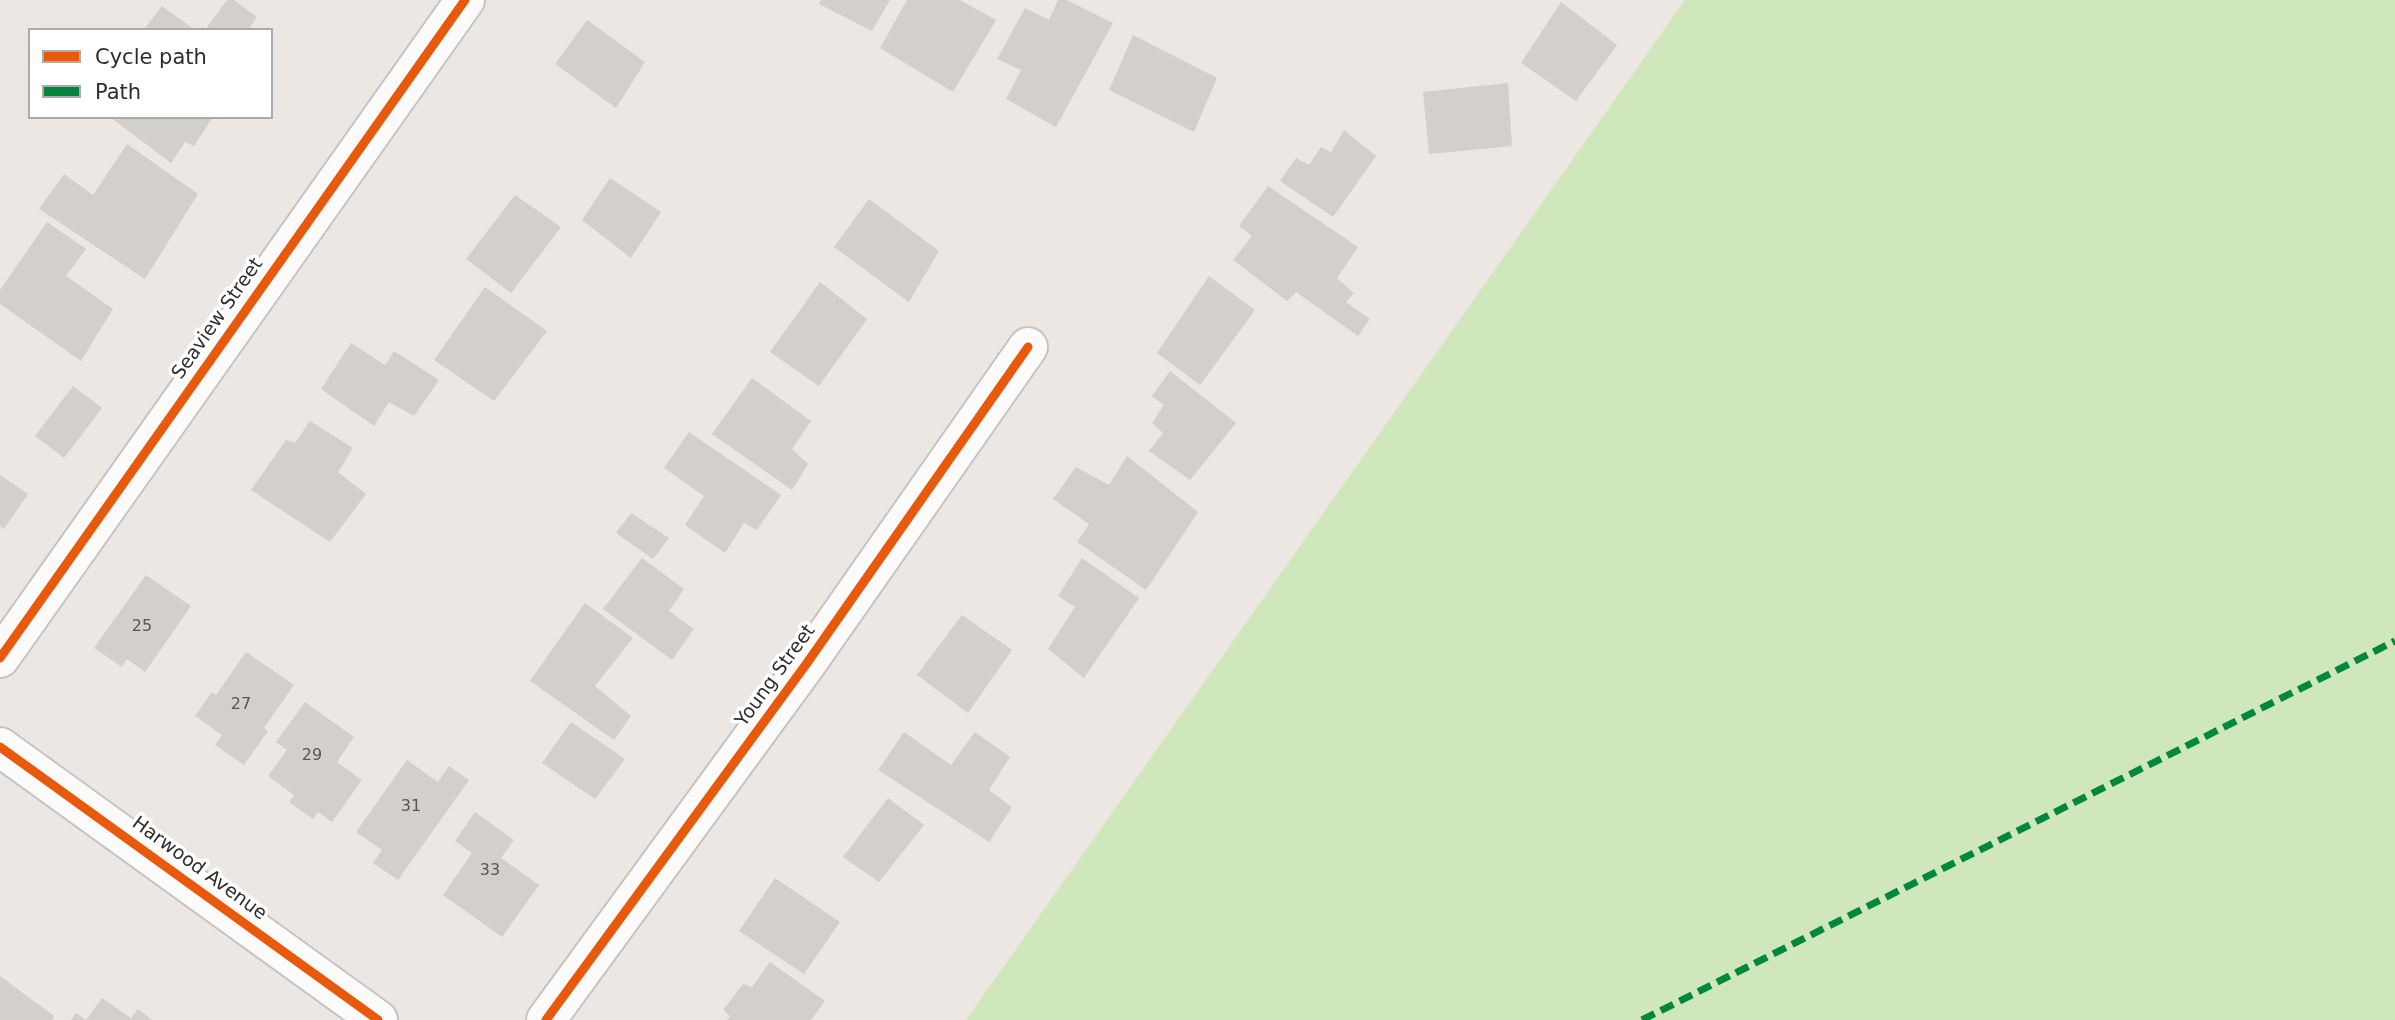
<!DOCTYPE html>
<style>
body{margin:0}
#map{position:relative;width:2395px;height:1020px;overflow:hidden;background:#ece7e2;font-family:"DejaVu Sans",sans-serif}
canvas{display:block}
.legend{position:absolute;left:28px;top:28px;width:245px;height:91px;box-sizing:border-box;background:#fff;border:2px solid #ababab;margin:0;padding:9px 12px;list-style:none;font-size:21px;color:#2d2d2d}
.legend li{display:flex;align-items:center;gap:14px;height:35px}
.legend b{width:35px;border:2px solid #ababab}
</style>
<div id="map">
<canvas width="2395" height="1020"></canvas>
<ul class="legend">
<li><b style="height:9px;background:#e8590c"></b>Cycle path</li>
<li><b style="height:9px;background:#00873e"></b>Path</li>
</ul>
</div>
<script>
const ctx = document.querySelector('canvas').getContext('2d');
ctx.lineJoin = 'round';
function fill(path, color) {
  ctx.fillStyle = color;
  ctx.fill(path, 'evenodd');
}
function shape(rows) {
  const path = new Path2D();
  for (const r of rows) {
    path.moveTo(r[0], r[1]);
    for (let i = 2; i < r.length; i += 2) path.lineTo(r[i], r[i + 1]);
  }
  return path;
}
function stroke(path, color, width, dash) {
  ctx.strokeStyle = color;
  ctx.lineWidth = width;
  ctx.lineCap = dash ? 'butt' : 'round';
  ctx.setLineDash(dash || []);
  ctx.stroke(path);
}
function label(font, color, halo, rows, align = 'center') {
  ctx.font = font + ' "DejaVu Sans",sans-serif';
  ctx.lineWidth = 7;
  ctx.setLineDash([]);
  ctx.textBaseline = 'middle';
  ctx.strokeStyle = halo;
  ctx.fillStyle = color;
  for (const [text, x, y, turn = 0] of rows) {
    ctx.save();
    ctx.translate(x, y);
    ctx.rotate((+turn || 0) * Math.PI / 180);
    ctx.textAlign = isNaN(turn) ? turn : align;
    if (halo) ctx.strokeText(text, 0, 0);
    ctx.fillText(text, 0, 0);
    ctx.restore();
  }
}
fill(shape([
 [1685,0,2395,0,2395,1020,966,1020]
]), '#cfe7ba');
fill(shape([
 [227,0,234,0,257,17,248,30,205,30],
 [821,0,890,0,872,31,819,4],
 [907,0,960,0,996,20,953,92,880,48],
 [1058,0,1067,0,1113,23,1056,127,1006,99,1021,70,997,59,1025,8,1049,20],
 [1561,2,1617,45,1576,101,1521,63],
 [162,6,195,30,147,30,145,28],
 [587,20,645,62,616,108,555,64],
 [1133,35,1217,78,1194,132,1109,90],
 [1508,83,1512,146,1429,154,1423,92],
 [110,117,213,117,194,146,185,142,171,163],
 [1344,130,1376,156,1333,217,1280,181,1296,158,1309,165,1321,147,1331,152],
 [127,144,198,194,145,279,39,209,64,174,93,195],
 [610,178,661,212,631,258,582,220],
 [1268,186,1358,247,1337,278,1354,293,1346,302,1370,319,1358,336,1296,292,1287,301,1233,260,1252,236,1239,226],
 [515,195,561,227,511,293,466,259],
 [869,199,939,251,909,302,834,247],
 [47,222,86,249,66,276,113,309,81,361,0,304,0,290],
 [1209,276,1255,310,1200,385,1157,353],
 [820,282,867,319,819,386,770,352],
 [485,287,547,331,494,401,434,360],
 [351,343,385,365,394,351,439,380,414,416,389,402,374,426,321,389],
 [1170,371,1236,423,1190,480,1149,451,1163,433,1152,423,1164,405,1152,396],
 [752,378,811,421,792,449,808,464,792,490,712,434],
 [73,386,102,408,64,458,35,436],
 [310,421,353,448,338,472,366,494,330,542,251,490,286,440,295,443],
 [689,432,781,495,757,530,744,523,725,553,685,525,704,496,664,468],
 [1127,456,1198,512,1146,590,1077,542,1089,524,1053,499,1076,467,1109,485],
 [0,475,28,494,4,529,0,526],
 [631,513,669,538,653,559,616,533],
 [642,558,684,589,669,611,694,629,672,660,603,609],
 [1082,558,1139,598,1084,678,1048,649,1075,607,1058,596],
 [146,575,191,606,145,672,127,659,122,667,94,648],
 [585,603,633,638,595,686,631,716,614,740,530,681],
 [962,615,1012,650,968,713,917,675],
 [246,652,294,685,264,728,268,731,244,765,215,745,222,735,195,716,212,692,216,695],
 [305,702,354,737,337,762,362,780,332,822,318,812,313,819,289,802,294,795,268,776,287,750,276,742],
 [571,722,625,759,595,799,542,763],
 [904,732,951,765,975,732,1010,757,989,790,1012,807,989,842,878,770],
 [407,760,438,782,449,766,469,780,398,880,373,863,382,850,356,832],
 [888,798,924,825,879,882,843,857],
 [475,812,514,840,501,858,539,885,502,937,443,895,472,853,455,841],
 [775,878,840,922,804,974,739,931],
 [770,962,825,1001,811,1020,727,1020,730,1016,723,1010,743,984,752,987],
 [0,976,54,1016,52,1020,0,1020],
 [102,998,131,1018,138,1009,152,1020,86,1020],
 [76,1013,86,1020,71,1020]
]), '#d2cfcc');
const street = shape([
 [0,658,465,0],
 [0,747,378,1020],
 [546,1020,807,663,1028,347]
]);
stroke(street, '#c5c4c3', 42);
stroke(street, '#fcfbfb', 38);
stroke(shape([
 [1642,1020,2395,641]
]), '#00873e', 7, [14, 7]);
stroke(shape([
 [0,658,465,0],
 [0,747,378,1020],
 [546,1020,807,663,1028,347]
]), '#e8590c', 9);
label('16px', '#575656', null, [
 ["25",142,627],
 ["27",241,705],
 ["29",312,756],
 ["31",411,807],
 ["33",490,871]
]);
label('19px', '#2d2d2d', '#fff', [
 ["Seaview Street",218,319,-55],
 ["Young Street",776,676,-54],
 ["Harwood Avenue",199,869,36]
]);
</script>
